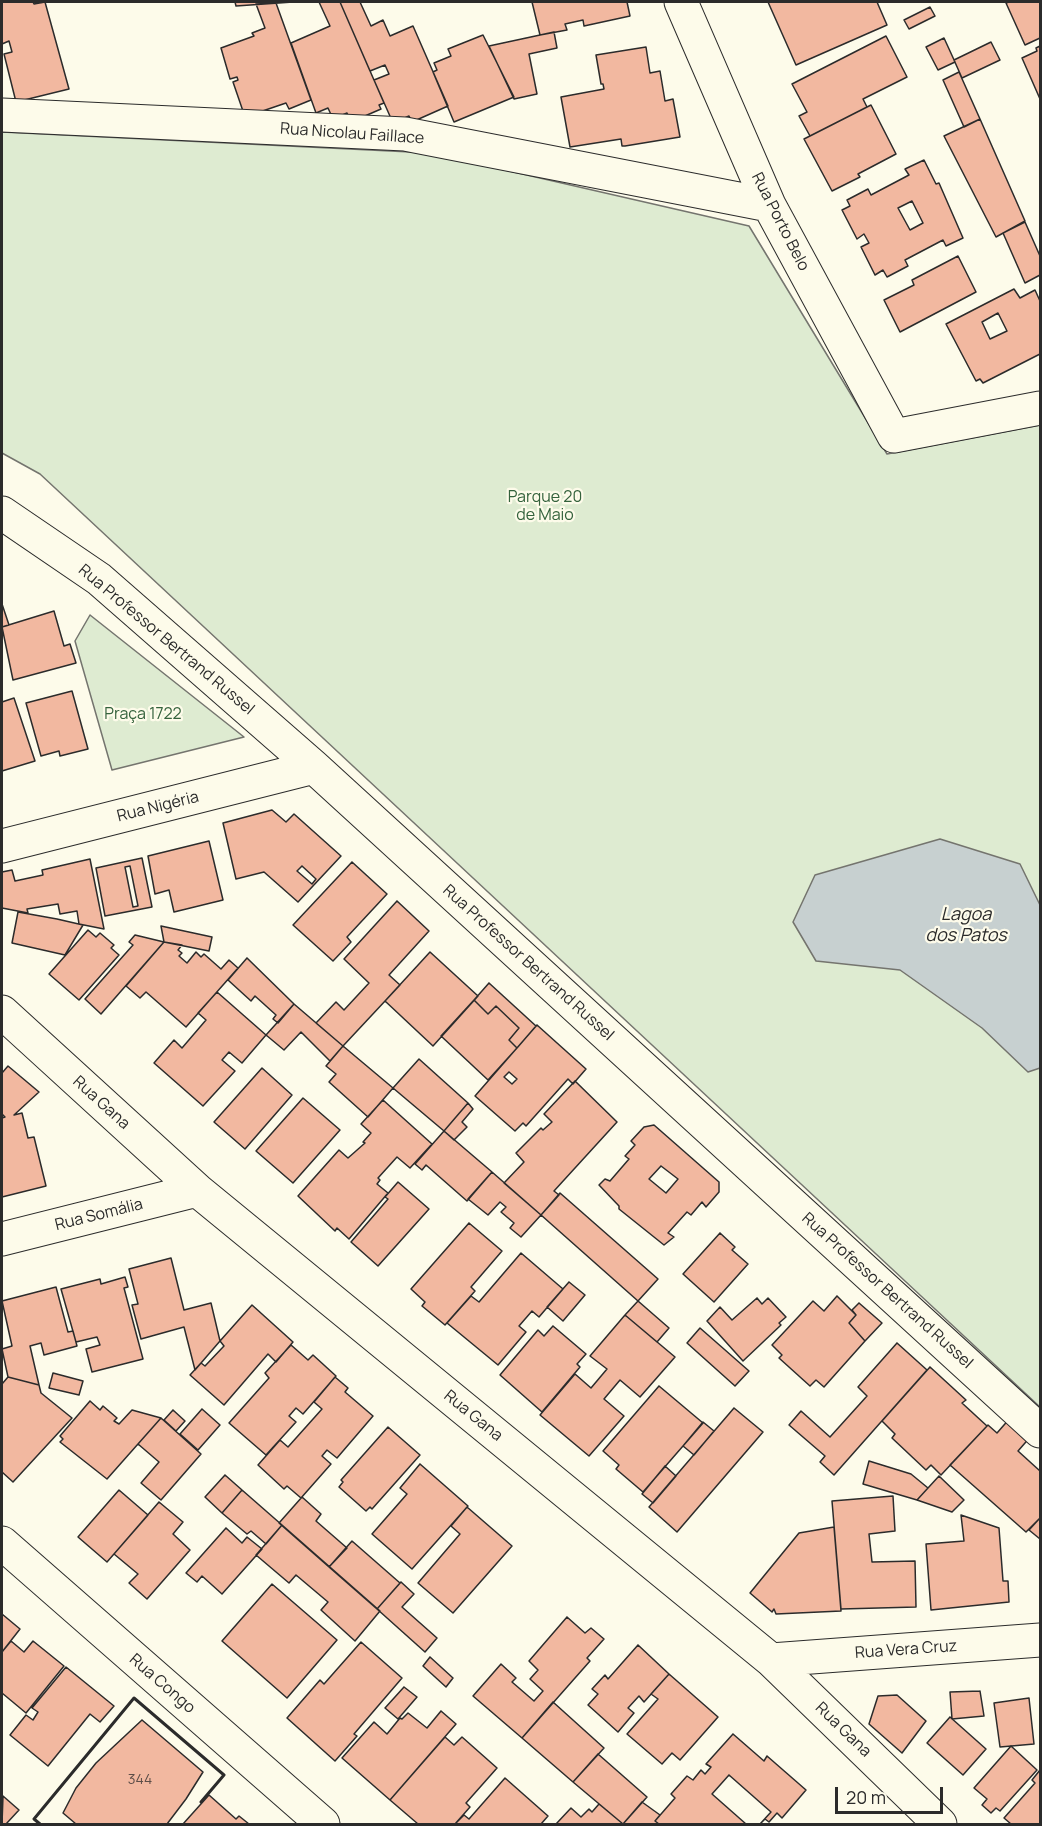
<!DOCTYPE html>
<meta charset="utf-8">
<style>
body{margin:0}
#map{position:relative;width:1042px;height:1826px;overflow:hidden;background:#fdfbea;font-family:Manrope,sans-serif}
canvas{display:block}
.frame{position:absolute;inset:0;border:3px solid #2b2b2b;pointer-events:none}
.scale{position:absolute;left:835px;top:1787px;width:108px;height:27px;box-sizing:border-box;border:3px solid #2b2b2b;border-top:0;padding-left:8px;font-size:18px;line-height:21px;white-space:nowrap;color:#2b2b2b;-webkit-text-stroke:4px #fdfbea;paint-order:stroke}
</style>
<div id="map">
<canvas width="1042" height="1826"></canvas>
<div class="frame"></div>
<div class="scale">20 m</div>
</div>
<script>
const ctx = document.querySelector('canvas').getContext('2d');
ctx.lineJoin = 'round';
function fill(path, color) {
  ctx.fillStyle = color;
  ctx.fill(path, 'evenodd');
}
function shape(rows) {
  const path = new Path2D();
  for (const r of rows) {
    path.moveTo(r[0], r[1]);
    for (let i = 2; i < r.length; i += 2) path.lineTo(r[i], r[i + 1]);
  }
  return path;
}
function stroke(path, color, width, dash) {
  ctx.strokeStyle = color;
  ctx.lineWidth = width;
  ctx.lineCap = dash ? 'butt' : 'round';
  ctx.setLineDash(dash || []);
  ctx.stroke(path);
}
function label(font, color, halo, rows, align = 'center') {
  ctx.font = font + ' Manrope,sans-serif';
  ctx.lineWidth = 4.5;
  ctx.setLineDash([]);
  ctx.textBaseline = 'middle';
  ctx.strokeStyle = halo;
  ctx.fillStyle = color;
  for (const [text, x, y, turn = 0] of rows) {
    ctx.save();
    ctx.translate(x, y);
    ctx.rotate((+turn || 0) * Math.PI / 180);
    ctx.textAlign = isNaN(turn) ? turn : align;
    if (halo) ctx.strokeText(text, 0, 0);
    ctx.fillText(text, 0, 0);
    ctx.restore();
  }
}
const green = shape([
 [2,132,431,153,749,226,887,454,1040,425,1040,1407,40,474,2,453,2,132],
 [90,615,244,737,112,770,75,641,90,615]
]);
fill(green, '#deebd1');
stroke(green, '#74746e', 1.5);
const water = shape([
 [940,839,1020,864,1040,905,1040,1068,1028,1072,982,1028,900,970,816,961,793,922,815,875,940,839]
]);
fill(water, '#c7d0d0');
stroke(water, '#74746e', 1.5);
const building = shape([
 [2,2,33,2,34,4,45,2,69,89,16,102,4,54,12,52,9,41,2,44,2,2],
 [235,2,293,2,236,6,235,2],
 [319,2,340,2,384,103,379,105,381,109,351,122,347,113,333,119,328,108,316,113,291,43,330,26,319,2],
 [340,2,360,2,371,26,383,20,390,36,413,26,448,106,412,122,409,116,393,123,374,80,389,74,385,65,370,71,340,2],
 [532,2,627,2,630,16,584,26,583,20,565,24,567,30,540,35,532,2],
 [768,2,877,2,887,25,796,65,768,2],
 [1009,2,1040,2,1040,38,1025,45,1006,3,1009,2],
 [276,3,311,100,289,109,286,103,245,117,233,82,238,80,237,77,230,79,221,48,254,36,252,33,265,28,256,4,276,3],
 [930,7,935,16,909,29,904,20,930,7],
 [554,32,557,48,529,54,537,94,514,99,489,46,554,32],
 [483,35,514,97,454,122,433,72,437,70,434,63,451,56,448,49,483,35],
 [886,36,907,77,863,99,867,107,810,136,799,116,807,112,792,84,886,36],
 [944,38,955,62,938,70,926,47,944,38],
 [991,42,1000,60,962,78,954,60,991,42],
 [1040,46,1040,99,1022,58,1037,51,1036,48,1040,46],
 [646,47,650,73,660,71,665,101,673,99,680,137,625,146,622,146,621,139,570,147,561,97,604,89,603,84,601,84,596,55,646,47],
 [959,72,980,119,964,127,943,80,959,72],
 [871,105,896,154,858,174,860,177,832,191,804,139,871,105],
 [980,119,1025,221,996,237,944,136,980,119],
 [924,160,936,184,939,183,963,238,946,246,943,240,905,260,908,266,887,277,883,270,875,275,861,247,869,243,864,234,857,239,842,210,850,206,847,200,868,189,871,195,909,175,905,169,924,160],
 [912,201,923,223,910,230,898,208,912,201],
 [1025,222,1040,256,1040,275,1025,283,1003,233,1025,222],
 [958,256,976,292,900,332,884,300,914,285,912,280,958,256],
 [1014,289,1020,298,1035,290,1040,301,1040,354,983,383,980,379,976,381,946,324,1014,289],
 [998,313,1007,331,990,339,982,322,998,313],
 [2,604,9,625,2,627,2,604],
 [54,611,64,646,70,644,76,663,13,680,2,627,54,611],
 [72,691,88,749,60,756,59,751,41,756,26,703,72,691],
 [14,698,35,761,2,771,2,702,14,698],
 [272,810,286,822,294,814,341,856,298,902,264,872,236,879,223,823,272,810],
 [302,866,316,879,312,884,297,871,302,866],
 [209,841,223,900,174,912,169,890,155,894,148,856,209,841],
 [142,858,152,907,105,916,96,868,142,858],
 [130,866,138,906,133,907,125,867,130,866],
 [90,859,104,929,79,924,77,911,60,914,58,904,27,909,28,913,2,908,2,872,12,870,15,881,43,875,42,870,90,859],
 [352,862,387,894,347,937,351,942,333,961,293,925,352,862],
 [397,901,429,931,389,975,400,985,343,1046,316,1023,336,1002,344,1010,369,983,344,959,397,901],
 [18,912,57,919,83,925,65,955,12,943,18,912],
 [161,926,212,937,209,951,164,942,161,926],
 [88,930,96,937,100,933,114,945,111,948,119,955,79,1000,49,974,88,930],
 [135,935,164,942,101,1014,85,999,133,945,129,942,135,935],
 [164,942,182,945,178,950,182,953,179,956,187,963,196,952,201,957,204,954,221,969,229,960,238,968,186,1027,146,992,140,998,126,986,164,942],
 [430,952,478,996,433,1046,385,1001,430,952],
 [247,958,294,1004,278,1023,273,1019,276,1015,255,996,251,1001,228,980,247,958],
 [489,983,536,1026,517,1048,509,1040,519,1028,496,1006,488,1014,474,1000,489,983],
 [217,992,266,1035,242,1063,229,1052,222,1060,235,1071,203,1106,154,1063,174,1040,182,1048,206,1020,198,1013,217,992],
 [474,1000,488,1014,496,1006,519,1028,509,1040,517,1048,488,1080,441,1036,474,1000],
 [294,1004,343,1046,330,1061,301,1032,284,1050,266,1035,294,1004],
 [537,1025,586,1069,573,1084,568,1079,526,1126,523,1123,515,1131,475,1096,537,1025],
 [509,1072,517,1079,512,1084,504,1077,509,1072],
 [343,1046,393,1088,368,1117,329,1082,336,1074,326,1066,343,1046],
 [419,1059,468,1103,444,1131,393,1088,419,1059],
 [8,1066,39,1092,14,1115,22,1113,28,1138,34,1137,46,1186,2,1197,2,1118,5,1117,2,1114,2,1073,8,1066],
 [262,1068,292,1095,245,1149,214,1122,262,1068],
 [575,1081,617,1122,554,1191,559,1195,541,1215,504,1183,524,1162,516,1153,541,1128,543,1130,552,1122,544,1114,575,1081],
 [303,1098,340,1130,293,1183,256,1151,303,1098],
 [383,1100,432,1144,410,1168,397,1157,378,1178,380,1180,377,1184,388,1193,349,1239,337,1228,335,1231,298,1196,339,1150,348,1158,365,1143,363,1142,371,1133,361,1124,383,1100],
 [468,1103,473,1109,462,1122,467,1127,454,1140,444,1131,468,1103],
 [654,1125,719,1182,719,1192,706,1207,702,1202,691,1215,687,1212,668,1233,674,1237,664,1245,619,1209,619,1206,599,1185,605,1179,610,1181,629,1159,625,1156,635,1145,631,1141,644,1127,654,1125],
 [444,1131,492,1172,467,1201,426,1165,422,1170,415,1164,444,1131],
 [661,1166,678,1179,666,1193,649,1179,661,1166],
 [492,1172,541,1215,521,1237,510,1228,514,1223,501,1212,506,1207,500,1202,488,1215,468,1199,492,1172],
 [398,1182,429,1209,378,1266,351,1242,388,1199,385,1197,398,1182],
 [560,1193,658,1279,638,1301,541,1215,560,1193],
 [469,1223,502,1251,471,1287,475,1291,445,1325,422,1306,425,1302,411,1289,469,1223],
 [720,1233,735,1247,732,1250,748,1264,714,1302,683,1274,720,1233],
 [521,1253,563,1289,539,1317,532,1311,519,1326,526,1332,498,1365,447,1323,471,1296,479,1302,521,1253],
 [171,1258,184,1310,211,1303,220,1341,195,1370,184,1327,141,1339,132,1305,138,1304,129,1269,171,1258],
 [125,1277,128,1287,124,1288,143,1359,92,1372,86,1349,100,1345,97,1337,76,1342,61,1289,100,1279,101,1284,125,1277],
 [569,1282,585,1295,563,1321,547,1307,569,1282],
 [56,1287,68,1332,73,1331,77,1346,44,1355,41,1343,30,1346,39,1385,8,1377,2,1349,12,1346,2,1301,56,1287],
 [837,1296,856,1315,849,1323,865,1341,824,1387,816,1380,810,1386,779,1358,782,1355,772,1345,813,1301,824,1311,837,1296],
 [757,1298,762,1304,768,1298,786,1317,779,1323,781,1325,743,1361,707,1321,720,1307,732,1320,757,1298],
 [638,1301,669,1328,657,1342,625,1315,638,1301],
 [859,1303,882,1323,865,1341,849,1323,856,1315,852,1310,859,1303],
 [252,1305,293,1342,276,1362,268,1354,224,1405,190,1375,201,1363,205,1366,224,1346,220,1341,252,1305],
 [625,1315,675,1357,640,1397,620,1380,604,1399,624,1416,589,1456,540,1415,575,1374,591,1388,607,1369,590,1356,625,1315],
 [553,1326,586,1354,577,1364,580,1367,542,1412,500,1375,538,1330,544,1336,553,1326],
 [700,1328,749,1371,735,1386,687,1343,700,1328],
 [897,1343,927,1370,834,1475,820,1462,825,1456,789,1425,801,1411,830,1437,867,1396,858,1387,897,1343],
 [291,1345,308,1360,313,1355,336,1376,303,1414,296,1408,289,1416,296,1422,266,1455,229,1423,269,1378,265,1373,291,1345],
 [930,1367,966,1400,962,1403,987,1426,941,1475,931,1465,926,1470,892,1438,895,1434,882,1421,930,1367],
 [53,1373,83,1381,79,1395,49,1388,53,1373],
 [8,1377,39,1385,41,1393,72,1418,13,1482,2,1472,2,1384,8,1377],
 [335,1377,348,1388,345,1392,373,1416,337,1458,327,1450,322,1456,331,1464,301,1498,287,1486,284,1489,258,1465,280,1440,288,1447,322,1409,314,1402,335,1377],
 [659,1386,703,1423,643,1492,616,1469,619,1465,603,1451,659,1386],
 [90,1401,100,1410,103,1406,117,1418,114,1421,119,1424,132,1410,161,1418,107,1479,60,1442,63,1439,60,1436,90,1401],
 [734,1408,763,1432,677,1532,649,1507,734,1408],
 [202,1409,220,1425,198,1450,180,1434,202,1409],
 [173,1410,185,1421,176,1431,164,1420,173,1410],
 [1011,1417,1032,1435,1018,1451,1040,1471,1040,1518,1026,1532,950,1465,988,1425,997,1433,1011,1417],
 [161,1418,201,1454,161,1500,141,1483,159,1462,138,1444,161,1418],
 [703,1422,714,1431,694,1455,683,1446,703,1422],
 [388,1427,420,1455,372,1509,370,1507,366,1511,339,1487,343,1482,341,1480,388,1427],
 [869,1461,911,1474,928,1488,917,1500,863,1484,869,1461],
 [420,1464,468,1506,412,1569,372,1534,407,1494,400,1488,420,1464],
 [665,1466,676,1476,653,1503,642,1494,665,1466],
 [225,1475,242,1490,222,1513,205,1497,225,1475],
 [939,1476,964,1500,952,1512,917,1500,939,1476],
 [119,1490,148,1515,107,1562,78,1537,119,1490],
 [242,1490,282,1525,266,1544,251,1531,247,1534,222,1513,242,1490],
 [893,1496,895,1531,869,1534,872,1562,915,1561,916,1607,841,1609,832,1501,893,1496],
 [302,1497,321,1514,316,1521,347,1548,329,1567,279,1523,302,1497],
 [159,1502,183,1522,173,1534,190,1550,147,1599,129,1583,138,1574,114,1554,159,1502],
 [467,1507,512,1546,453,1613,418,1583,460,1534,451,1526,467,1507],
 [961,1515,999,1528,1003,1581,1008,1581,1009,1602,931,1610,926,1544,964,1541,961,1515],
 [1040,1518,1040,1539,1029,1530,1040,1518],
 [282,1525,380,1611,355,1641,321,1610,328,1602,296,1575,289,1583,256,1555,282,1525],
 [834,1527,841,1611,776,1614,774,1609,772,1612,750,1593,799,1533,834,1527],
 [226,1528,242,1543,247,1537,262,1549,222,1594,202,1576,197,1582,186,1573,226,1528],
 [352,1541,400,1583,377,1609,329,1567,352,1541],
 [401,1582,414,1594,402,1607,437,1638,425,1652,377,1609,401,1582],
 [272,1584,337,1640,287,1698,222,1641,272,1584],
 [2,1614,20,1629,2,1652,2,1614],
 [567,1617,585,1633,591,1628,604,1639,587,1658,590,1661,522,1738,473,1696,501,1664,516,1678,512,1682,534,1701,543,1691,530,1679,538,1670,529,1661,567,1617],
 [11,1641,24,1652,33,1641,64,1666,26,1713,2,1693,2,1652,11,1641],
 [361,1642,402,1678,354,1734,357,1736,335,1761,287,1718,320,1680,324,1684,361,1642],
 [638,1645,669,1674,644,1702,639,1696,628,1708,634,1713,618,1732,588,1705,598,1694,592,1689,605,1675,608,1679,638,1645],
 [430,1657,453,1678,446,1687,423,1666,430,1657],
 [66,1667,114,1706,100,1722,90,1714,48,1766,10,1735,26,1715,33,1720,38,1712,32,1708,66,1667],
 [669,1674,718,1717,680,1760,672,1753,662,1764,627,1734,658,1699,651,1694,669,1674],
 [404,1687,417,1697,398,1719,385,1708,404,1687],
 [980,1691,984,1716,952,1719,950,1692,980,1691],
 [897,1695,926,1721,902,1753,869,1724,878,1696,897,1695],
 [1029,1698,1034,1744,1000,1747,994,1703,1029,1698],
 [553,1702,604,1748,573,1782,522,1738,553,1702],
 [441,1711,456,1724,390,1800,342,1758,374,1722,387,1734,400,1718,402,1719,408,1713,427,1728,441,1711],
 [950,1717,986,1749,963,1775,927,1743,950,1717],
 [142,1720,203,1772,186,1799,167,1824,76,1824,63,1813,76,1788,96,1763,142,1720],
 [733,1734,764,1761,767,1756,806,1790,782,1818,777,1813,769,1822,765,1819,760,1824,659,1824,655,1821,675,1798,671,1794,687,1776,693,1780,701,1770,705,1774,711,1767,706,1764,733,1734],
 [445,1737,454,1745,462,1737,497,1768,466,1803,470,1807,455,1824,418,1824,390,1800,445,1737],
 [1011,1746,1037,1770,1000,1811,996,1808,991,1813,982,1805,987,1799,974,1788,1011,1746],
 [598,1754,647,1797,623,1824,573,1782,598,1754],
 [1040,1770,1040,1824,1011,1824,1004,1818,1035,1783,1032,1780,1040,1770],
 [729,1775,771,1812,760,1824,746,1824,712,1794,729,1775],
 [505,1778,548,1816,541,1824,455,1824,464,1815,469,1819,505,1778],
 [209,1795,236,1819,239,1816,249,1824,183,1824,209,1795],
 [3,1796,19,1810,6,1824,2,1824,3,1796],
 [642,1802,660,1815,655,1821,659,1824,623,1824,642,1802],
 [599,1804,623,1824,556,1824,571,1808,581,1817,589,1809,592,1812,599,1804]
]);
fill(building, '#f2b8a0');
stroke(building, '#2b2b2b', 1.5);
const street = shape([
 [681,2,769,205,894,436,1040,408],
 [2,115,405,134,769,205],
 [2,513,99,579,314,767,1040,1431],
 [2,846,314,767],
 [2,1012,197,1190,771,1660,940,1824],
 [2,1239,197,1190],
 [2,1543,323,1824],
 [771,1660,1040,1640]
]);
stroke(street, '#2b2b2b', 35);
stroke(street, '#fdfbea', 33);
stroke(shape([
 [40,1824,34,1819,134,1698,224,1775,201,1802]
]), '#2b2b2b', 3);
label('14px', '#5d4e48', null, [
 ["344",140,1780]
]);
label('16px', '#2b2b2b', '#fdfbea', [
 ["Rua Nicolau Faillace",352,134,4],
 ["Rua Porto Belo",780,222,63],
 ["Rua Professor Bertrand Russel",166,640,40],
 ["Rua Nigéria",158,807,-14],
 ["Rua Professor Bertrand Russel",528,963,42],
 ["Rua Gana",101,1103,42],
 ["Rua Somália",99,1215,-14],
 ["Rua Professor Bertrand Russel",887,1291,42],
 ["Rua Gana",473,1416,39],
 ["Rua Vera Cruz",906,1650,-4],
 ["Rua Congo",162,1684,41],
 ["Rua Gana",843,1730,44]
]);
label('16px', '#34623c', '#fdfbea', [
 ["Parque 20",545,498],
 ["de Maio",545,516],
 ["Praça 1722",143,715]
]);
label('italic 18px', '#2b2b2b', '#fdfbea', [
 ["Lagoa",966,915],
 ["dos Patos",966,936]
]);
</script>
